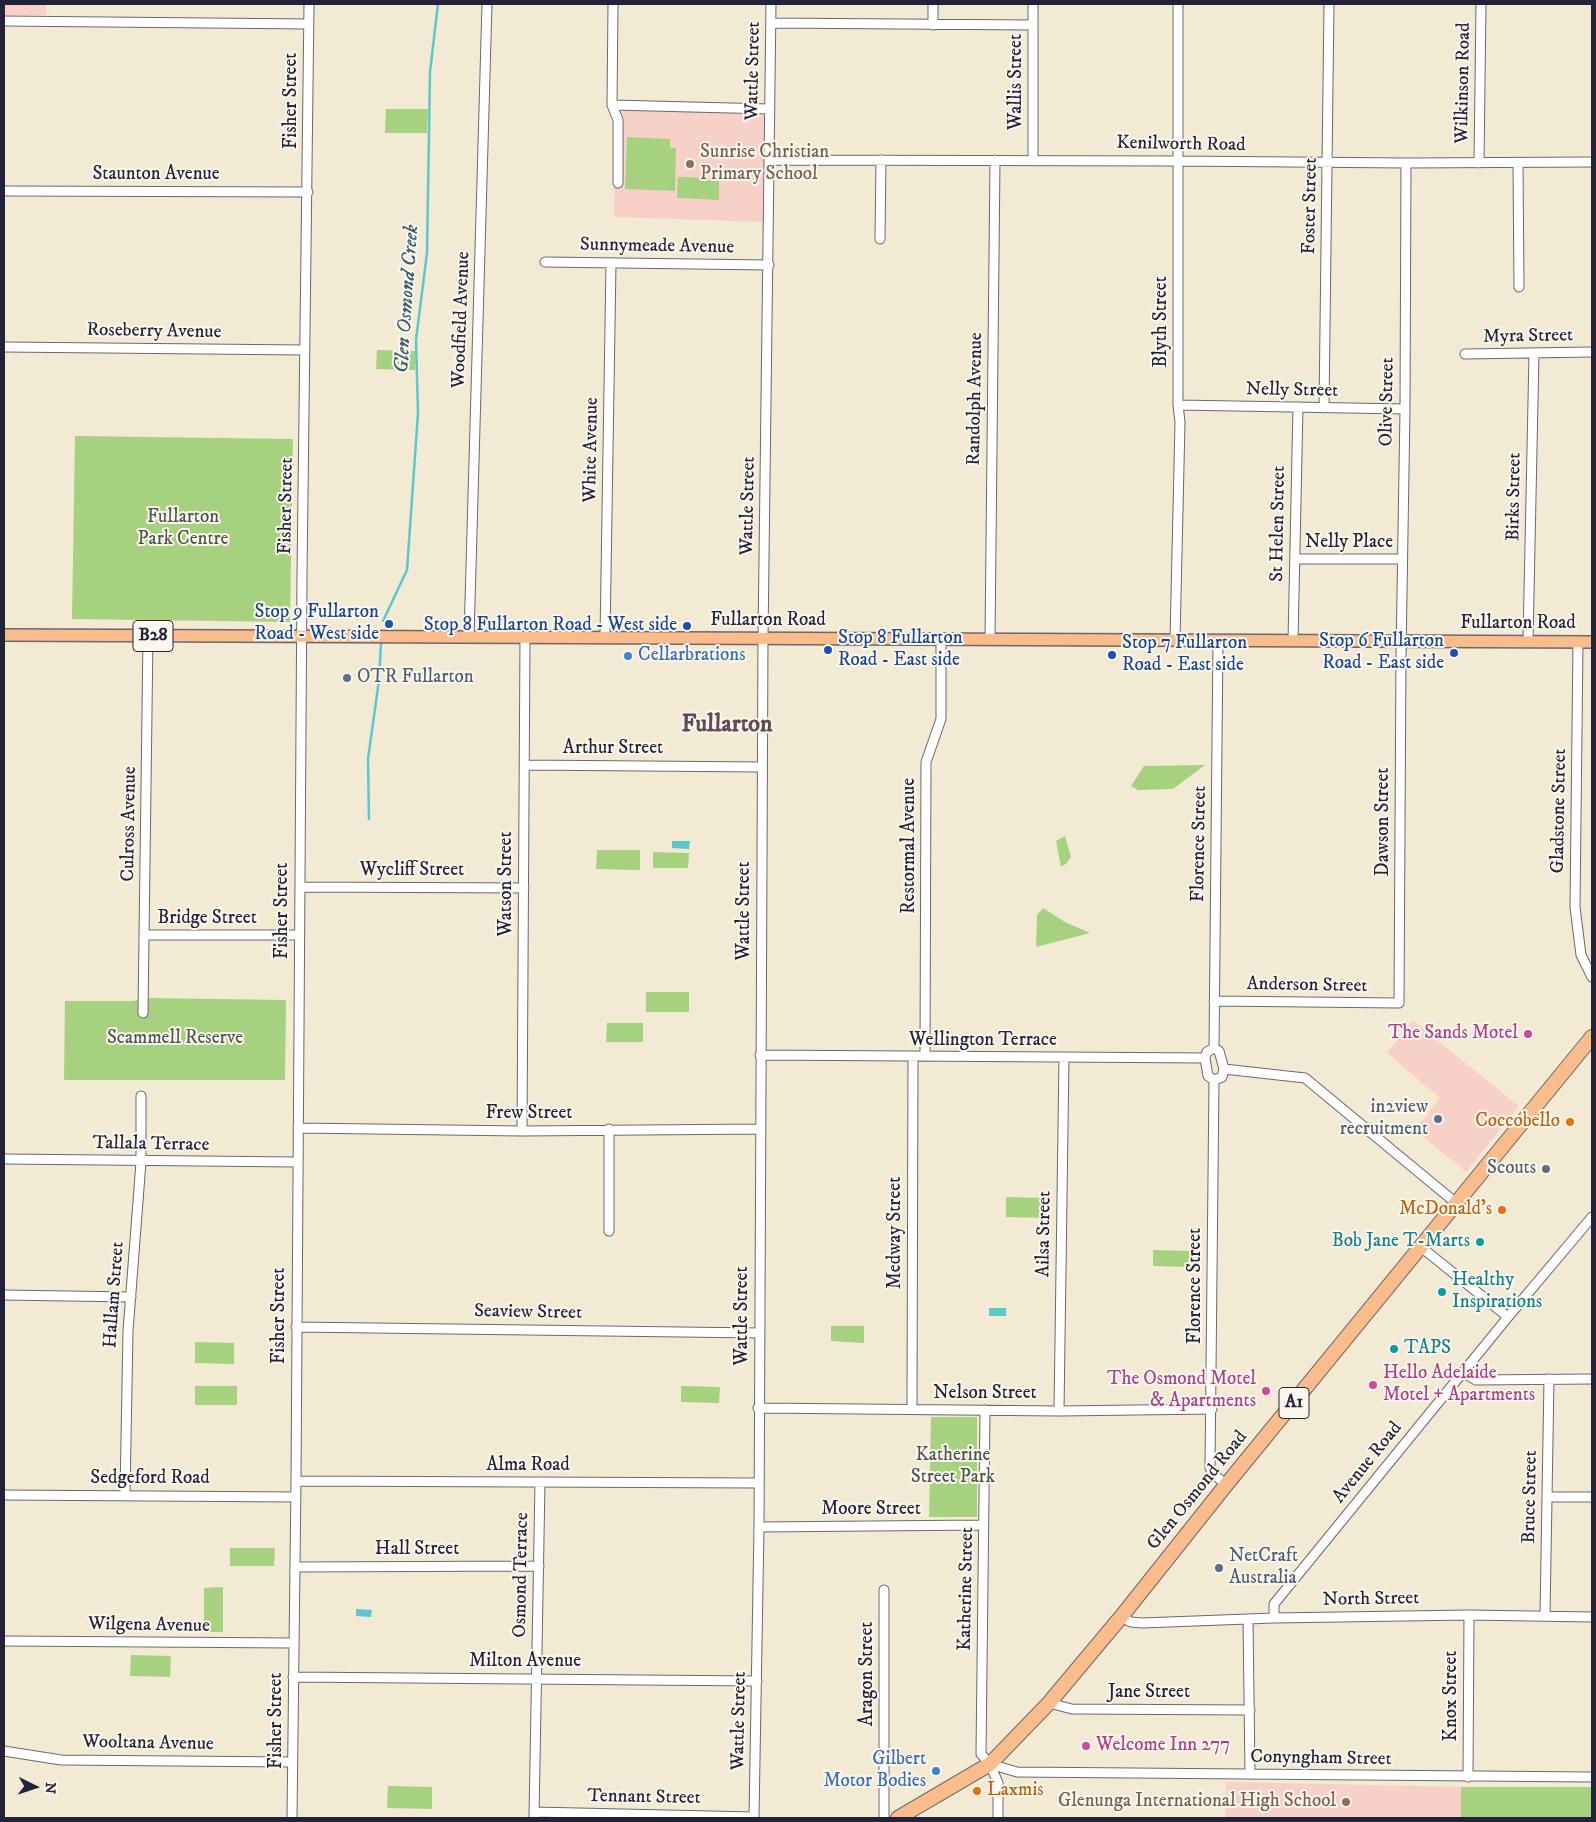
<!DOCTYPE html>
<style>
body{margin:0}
#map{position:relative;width:1596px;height:1822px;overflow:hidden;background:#f2ead2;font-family:"IM FELL DW Pica",serif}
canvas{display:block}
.frame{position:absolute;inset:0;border:5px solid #22223b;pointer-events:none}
.north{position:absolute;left:10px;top:1762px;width:50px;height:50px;-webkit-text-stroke:4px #fbf7ec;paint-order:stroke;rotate:94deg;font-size:14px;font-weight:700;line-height:20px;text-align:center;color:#22223b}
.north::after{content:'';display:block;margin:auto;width:18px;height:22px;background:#22223b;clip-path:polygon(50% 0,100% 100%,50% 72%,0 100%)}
</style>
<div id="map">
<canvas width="1596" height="1822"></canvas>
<div class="frame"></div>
<div class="north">N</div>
</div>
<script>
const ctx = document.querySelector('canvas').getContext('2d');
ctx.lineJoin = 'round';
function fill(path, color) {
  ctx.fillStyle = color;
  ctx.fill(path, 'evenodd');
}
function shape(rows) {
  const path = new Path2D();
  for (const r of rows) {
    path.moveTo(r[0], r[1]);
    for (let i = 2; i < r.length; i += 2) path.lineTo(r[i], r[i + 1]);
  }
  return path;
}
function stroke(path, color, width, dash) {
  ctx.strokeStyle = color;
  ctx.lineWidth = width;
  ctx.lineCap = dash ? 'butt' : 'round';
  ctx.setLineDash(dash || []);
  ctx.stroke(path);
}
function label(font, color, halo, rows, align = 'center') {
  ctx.font = font + ' "IM FELL DW Pica",serif';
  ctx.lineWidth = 4;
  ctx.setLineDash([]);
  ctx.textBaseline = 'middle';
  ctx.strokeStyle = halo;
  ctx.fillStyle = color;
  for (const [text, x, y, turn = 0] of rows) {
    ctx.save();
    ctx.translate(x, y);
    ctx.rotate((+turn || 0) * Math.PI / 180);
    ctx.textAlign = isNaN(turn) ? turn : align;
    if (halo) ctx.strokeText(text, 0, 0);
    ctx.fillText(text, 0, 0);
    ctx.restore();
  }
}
fill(shape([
 [4,4,46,4,46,15,4,15],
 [616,107,766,112,765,222,614,217],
 [1413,1021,1519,1106,1466,1172,1415,1130,1440,1098,1387,1053],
 [1226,1782,1466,1787,1465,1818,1225,1818]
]), '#f7d1c7');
fill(shape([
 [386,109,428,109,427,133,385,133],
 [627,137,670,139,670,148,676,148,675,191,625,189],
 [678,177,719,178,719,200,677,198],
 [377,350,416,351,415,370,376,369],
 [75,436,293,439,290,622,72,619],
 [1205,765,1173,789,1138,790,1131,786,1144,766],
 [1065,836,1071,857,1067,863,1061,867,1056,841],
 [597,850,640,850,640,870,596,869],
 [653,852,689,853,688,868,653,868],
 [1043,908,1065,922,1090,933,1036,947,1037,915],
 [646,992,689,992,689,1012,646,1012],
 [146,998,286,1000,285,1080,64,1080,65,1001,133,1001],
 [607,1023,643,1023,643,1042,606,1042],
 [1006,1197,1047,1198,1046,1218,1006,1217],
 [1153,1250,1190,1251,1190,1267,1153,1266],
 [831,1326,864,1326,864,1343,831,1341],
 [195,1342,234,1343,234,1364,195,1363],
 [195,1386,237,1386,237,1405,195,1405],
 [681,1386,720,1387,719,1403,681,1402],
 [931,1417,977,1417,977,1517,929,1517],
 [230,1548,275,1548,274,1566,230,1566],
 [223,1587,223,1632,204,1632,204,1588],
 [131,1655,171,1656,170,1677,130,1676],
 [388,1786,432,1787,432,1809,387,1808],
 [1461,1787,1592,1787,1592,1818,1461,1818]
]), '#a6d27f');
fill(shape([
 [672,841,690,841,689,849,672,848],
 [989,1308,1006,1308,1006,1316,989,1316],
 [356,1609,372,1610,371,1617,356,1616]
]), '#5bc8d1');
stroke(shape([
 [383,621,407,570,418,413,416,340,427,253,430,72,438,4],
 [369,819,368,759,379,680,381,643]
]), '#5bc8d1', 2.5);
const minor = shape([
 [613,4,612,105,618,120,618,183],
 [1033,4,1033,160],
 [4,21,309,24],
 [771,23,1033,25],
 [933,25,933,4],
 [612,105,770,109],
 [769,160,1178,161,1406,163,1592,162],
 [1479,163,1481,4],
 [1518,163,1519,287],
 [4,191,308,192],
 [880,239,881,160],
 [545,262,769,265],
 [4,347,304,350],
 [1465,354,1592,352],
 [1178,405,1405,409],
 [1324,408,1329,4],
 [1295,559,1402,559],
 [469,637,487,4],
 [605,638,611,263],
 [990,639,995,160],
 [1175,640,1180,422,1178,405,1178,4],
 [1293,641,1298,407],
 [1528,641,1534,353],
 [1578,642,1575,907,1581,955,1592,977],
 [524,765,762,767],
 [300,887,524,888],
 [145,935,299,935],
 [1214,1001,1399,1003,1401,655,1405,409,1406,163],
 [143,1013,148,636],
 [1214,1048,1218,640],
 [1214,1048,1219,1051,1224,1069,1222,1077,1214,1080,1208,1076,1205,1058,1207,1052,1214,1048],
 [760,1055,1205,1058],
 [925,1056,926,762,941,719,941,639],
 [1224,1069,1305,1078,1456,1203],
 [1214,1080,1210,1468,1215,1475,1226,1485],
 [298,1128,522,1131,760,1129],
 [522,1131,525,637],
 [4,1159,297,1162],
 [609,1231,609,1129],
 [1421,1247,1508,1317],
 [4,1295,131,1297],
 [296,1327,759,1333],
 [1464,1373,1476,1380,1592,1379],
 [758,1408,1059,1411,1212,1409],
 [912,1409,913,1057],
 [985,1410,981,1754,990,1764,998,1783,998,1818],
 [1059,1411,1064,1057],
 [296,1481,759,1483],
 [4,1495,296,1497],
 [125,1495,128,1331,141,1162,141,1096],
 [1548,1497,1592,1497],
 [759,1527,983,1525],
 [295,1567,539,1566],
 [1545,1616,1549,1379],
 [1121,1617,1131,1622,1142,1623,1274,1618,1469,1615,1592,1617],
 [1274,1618,1274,1604,1508,1317,1592,1217],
 [1248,1619,1250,1774],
 [4,1641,293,1643],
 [293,1677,757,1681],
 [1049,1703,1072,1709,1250,1710],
 [4,1751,61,1760,292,1762],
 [990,1764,1017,1772,1592,1777],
 [1468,1777,1469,1615],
 [534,1812,754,1817],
 [292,1818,296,1481,302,576,309,4],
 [534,1818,540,1482],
 [754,1818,759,1527,763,638,771,4],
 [884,1818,884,1590]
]);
const major = shape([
 [4,635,1592,642]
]);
const highway = shape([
 [898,1818,990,1764,1049,1703,1121,1617,1226,1485,1592,1037]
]);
stroke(minor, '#6b6870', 11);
stroke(major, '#6b6870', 14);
stroke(highway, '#6b6870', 16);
stroke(minor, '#fff', 9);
stroke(major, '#f9bc8a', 11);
stroke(highway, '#f9bc8a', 14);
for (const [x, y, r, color] of [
 [690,164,5,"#8d6e63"],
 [389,624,5,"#1a4fb4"],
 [687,626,5,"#1a4fb4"],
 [828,650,5,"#1a4fb4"],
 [1454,653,5,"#1a4fb4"],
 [1112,655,5,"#1a4fb4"],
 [628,656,5,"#3f7fe0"],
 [347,678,5,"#5c6f8a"],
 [1528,1034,5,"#d1479c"],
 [1438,1119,5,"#5c6f8a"],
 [1570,1122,5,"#e8710a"],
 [1546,1169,5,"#5c6f8a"],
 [1502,1210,5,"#e8710a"],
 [1480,1242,5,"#0f9aa8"],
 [1442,1292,5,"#0f9aa8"],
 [1394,1349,5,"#0f9aa8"],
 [1373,1385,5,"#d1479c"],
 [1266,1391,5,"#d1479c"],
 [1219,1568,5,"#5c6f8a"],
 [1086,1746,5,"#d1479c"],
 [936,1771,5,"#3f7fe0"],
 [977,1791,5,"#e8710a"],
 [1346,1802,5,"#8d6e63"]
]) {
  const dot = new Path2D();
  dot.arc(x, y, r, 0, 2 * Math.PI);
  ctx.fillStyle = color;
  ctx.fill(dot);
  stroke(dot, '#fbf7ec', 2);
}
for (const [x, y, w] of [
 [153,636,40],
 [1294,1403,30]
]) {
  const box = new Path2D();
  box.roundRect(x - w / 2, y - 15.5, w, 31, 4);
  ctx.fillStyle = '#fbf7ec';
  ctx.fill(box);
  stroke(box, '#22223b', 1);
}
label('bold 18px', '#22223b', null, [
 ["B28",153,636],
 ["A1",1294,1403]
]);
label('19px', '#22223b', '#fbf7ec', [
 ["Wattle Street",754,71,-89],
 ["Wallis Street",1017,82,-90],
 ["Wilkinson Road",1464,83,-89],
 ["Fisher Street",292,101,-90],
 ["Kenilworth Road",1181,145,1],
 ["Staunton Avenue",156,175],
 ["Foster Street",1311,206,-89],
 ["Sunnymeade Avenue",657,247,1],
 ["Woodfield Avenue",462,320,-88],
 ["Blyth Street",1162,322,-90],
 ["Roseberry Avenue",154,332,1],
 ["Myra Street",1528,337,-1],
 ["Nelly Street",1292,391,1],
 ["Randolph Avenue",976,399,-89],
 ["Olive Street",1388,402,-89],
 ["White Avenue",592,450,-89],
 ["Birks Street",1515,497,-89],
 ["Fisher Street",287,506,-89],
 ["Wattle Street",749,506,-89],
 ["St Helen Street",1279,524,-89],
 ["Nelly Place",1349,543],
 ["Fullarton Road",768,621],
 ["Fullarton Road",1518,624],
 ["Arthur Street",613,749],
 ["Gladstone Street",1560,811,-89],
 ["Dawson Street",1384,822,-90],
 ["Culross Avenue",130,824,-89],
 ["Florence Street",1200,844,-89],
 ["Restormal Avenue",910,846,-90],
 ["Wycliff Street",412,871],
 ["Watson Street",507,884,-90],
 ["Fisher Street",283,911,-90],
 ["Wattle Street",745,911,-90],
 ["Bridge Street",207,919],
 ["Anderson Street",1307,986,1],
 ["Wellington Terrace",983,1041],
 ["Frew Street",529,1114],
 ["Tallala Terrace",151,1145,1],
 ["Medway Street",896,1233,-90],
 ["Ailsa Street",1045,1234,-89],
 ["Florence Street",1196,1286,-90],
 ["Hallam Street",115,1295,-86],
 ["Seaview Street",528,1313,1],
 ["Fisher Street",280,1316,-90],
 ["Wattle Street",743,1316,-90],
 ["Nelson Street",985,1394],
 ["Avenue Road",1368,1463,-51],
 ["Alma Road",528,1466],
 ["Sedgeford Road",150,1479],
 ["Glen Osmond Road",1198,1491,-51],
 ["Bruce Street",1531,1497,-89],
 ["Moore Street",871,1510],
 ["Hall Street",417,1550],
 ["Osmond Terrace",522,1575,-89],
 ["Katherine Street",967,1589,-89],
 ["North Street",1371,1600,-1],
 ["Wilgena Avenue",149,1626,1],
 ["Milton Avenue",525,1662],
 ["Aragon Street",868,1674,-90],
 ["Jane Street",1149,1693],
 ["Knox Street",1452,1696,-90],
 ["Fisher Street",277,1721,-90],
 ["Wattle Street",740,1721,-89],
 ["Wooltana Avenue",148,1744,1],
 ["Conyngham Street",1321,1759,1],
 ["Tennant Street",644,1798,1]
]);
label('19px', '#785e54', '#fbf7ec', [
 ["Sunrise Christian",700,153],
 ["Primary School",700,175],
 ["Glenunga International High School",1336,1802,"right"]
], 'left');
label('19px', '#4a574f', '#fbf7ec', [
 ["Fullarton",183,518],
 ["Park Centre",183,540],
 ["Scammell Reserve",175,1039],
 ["Katherine",953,1456],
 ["Street Park",953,1478]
]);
label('19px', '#164399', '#fbf7ec', [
 ["Stop 9 Fullarton",379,613],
 ["Road - West side",379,635],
 ["Stop 8 Fullarton Road - West side",677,626],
 ["Stop 8 Fullarton",838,639,"left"],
 ["Road - East side",838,661,"left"],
 ["Stop 6 Fullarton",1444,642],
 ["Road - East side",1444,664],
 ["Stop 7 Fullarton",1122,644,"left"],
 ["Road - East side",1122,666,"left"]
], 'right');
label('19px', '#366cbe', '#fbf7ec', [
 ["Cellarbrations",638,656],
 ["Gilbert",926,1760,"right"],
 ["Motor Bodies",926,1782,"right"]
], 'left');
label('19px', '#4e5e75', '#fbf7ec', [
 ["OTR Fullarton",357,678],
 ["in2view",1428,1108,"right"],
 ["recruitment",1428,1130,"right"],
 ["Scouts",1536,1169,"right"],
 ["NetCraft",1229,1557],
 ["Australia",1229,1579]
], 'left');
label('19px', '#b23c85', '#fbf7ec', [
 ["The Sands Motel",1518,1034],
 ["Hello Adelaide",1383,1374,"left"],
 ["Motel + Apartments",1383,1396,"left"],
 ["The Osmond Motel",1256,1380],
 ["& Apartments",1256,1402],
 ["Welcome Inn 277",1096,1746,"left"]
], 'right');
label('19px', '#c56008', '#fbf7ec', [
 ["Coccobello",1560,1122],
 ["McDonald's",1492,1210],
 ["Laxmis",987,1791,"left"]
], 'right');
label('19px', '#0d838f', '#fbf7ec', [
 ["Bob Jane T-Marts",1470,1242,"right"],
 ["Healthy",1452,1281],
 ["Inspirations",1452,1303],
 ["TAPS",1404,1349]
], 'left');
label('italic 20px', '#365c70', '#fbf7ec', [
 ["Glen Osmond Creek",408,299,-86]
]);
label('bold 24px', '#654855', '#fbf7ec', [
 ["Fullarton",727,726]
]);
</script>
